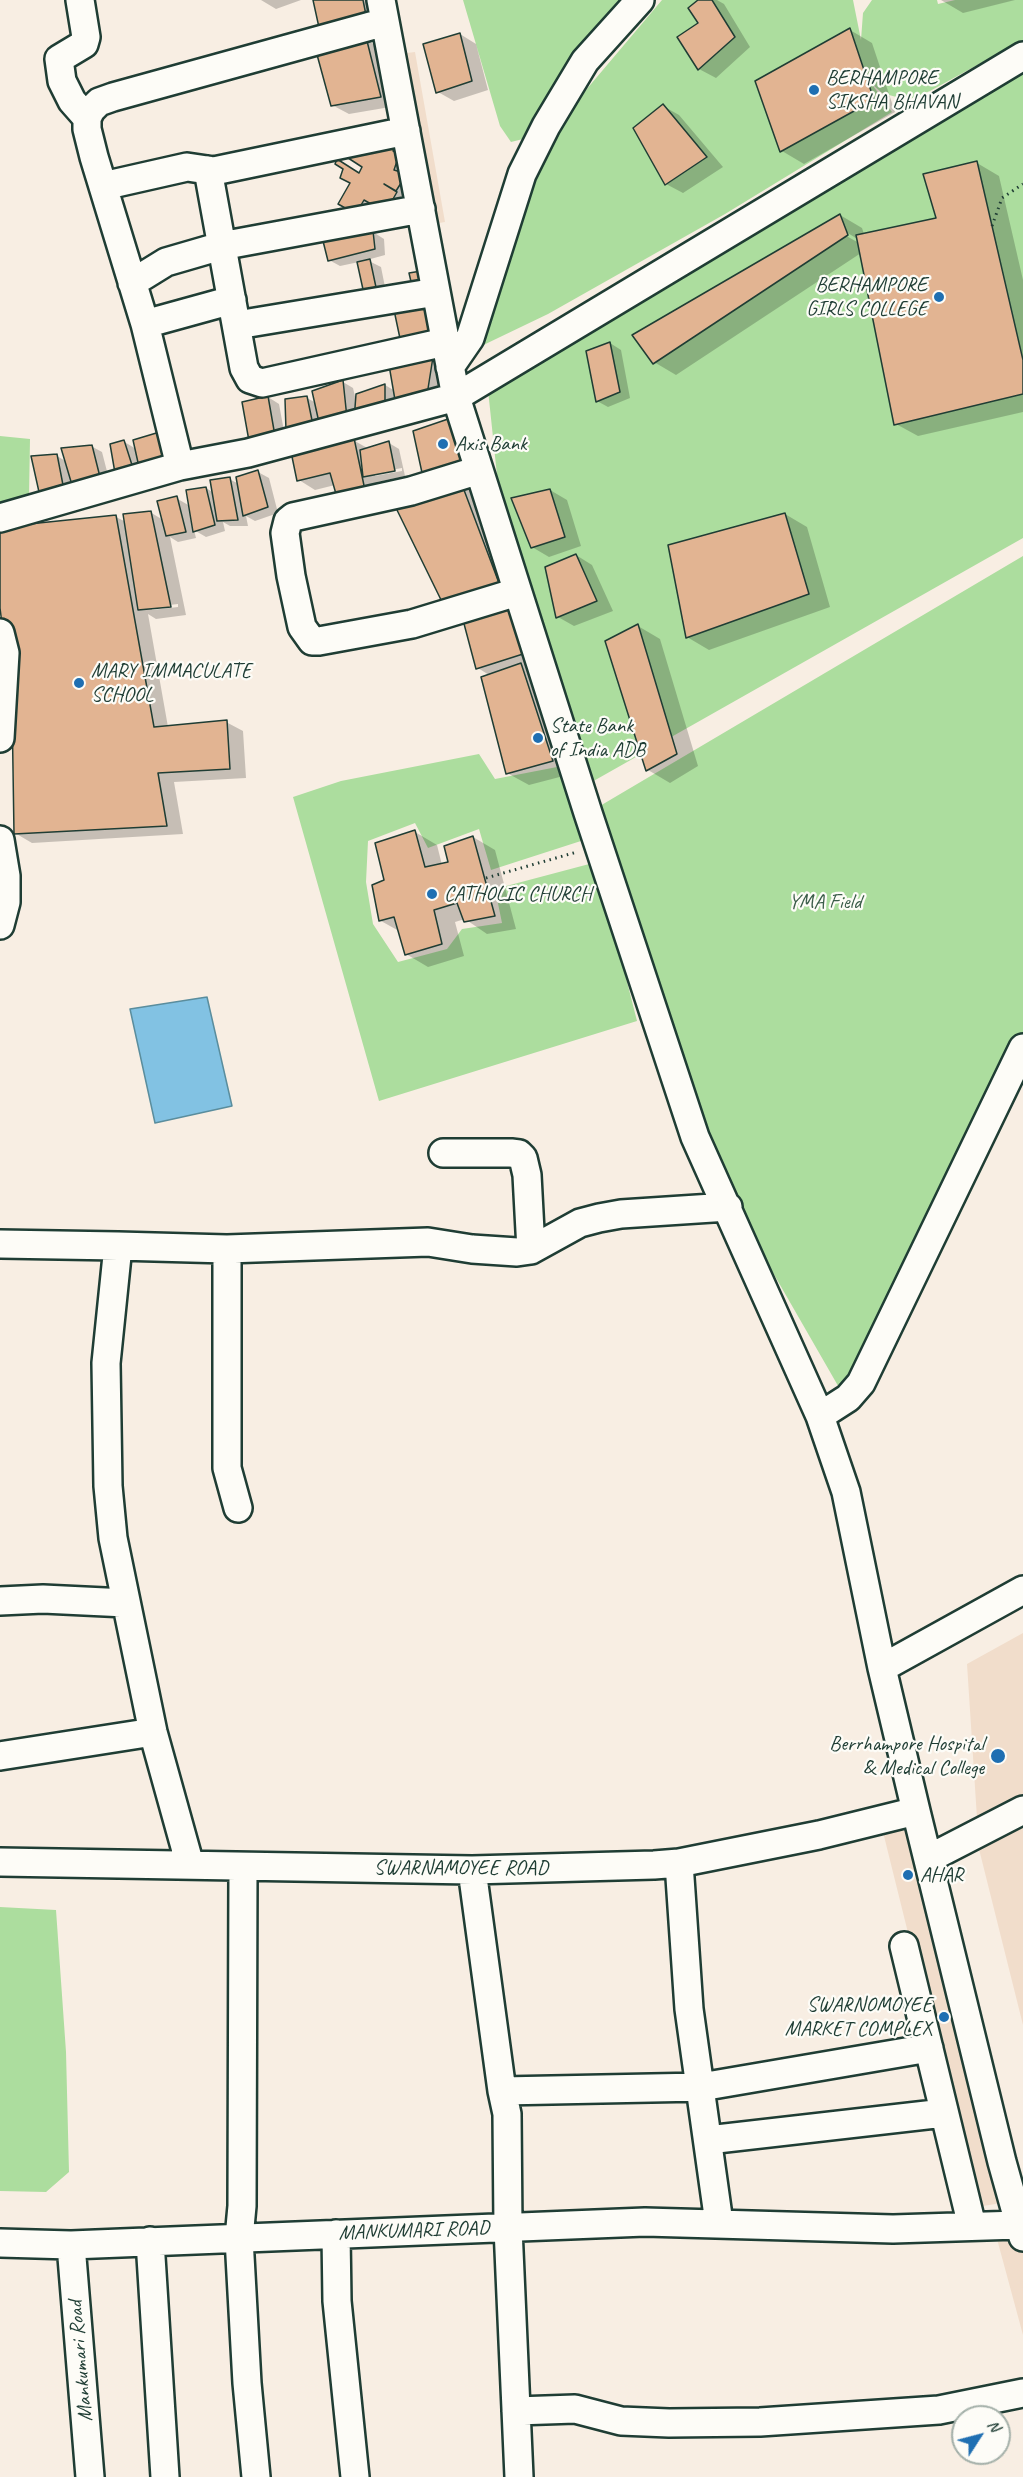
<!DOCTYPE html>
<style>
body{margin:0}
#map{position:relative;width:1023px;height:2477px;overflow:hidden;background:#f8eee3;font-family:Caveat,sans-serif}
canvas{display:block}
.north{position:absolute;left:951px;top:2405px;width:60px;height:60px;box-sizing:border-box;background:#fdfcf7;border:2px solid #a4b0a9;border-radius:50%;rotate:54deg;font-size:16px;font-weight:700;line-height:24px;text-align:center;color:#1f3d34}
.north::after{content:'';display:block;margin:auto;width:21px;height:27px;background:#1f6fb2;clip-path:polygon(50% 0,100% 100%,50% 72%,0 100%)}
</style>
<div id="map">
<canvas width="1023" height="2477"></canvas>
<div class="north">N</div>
</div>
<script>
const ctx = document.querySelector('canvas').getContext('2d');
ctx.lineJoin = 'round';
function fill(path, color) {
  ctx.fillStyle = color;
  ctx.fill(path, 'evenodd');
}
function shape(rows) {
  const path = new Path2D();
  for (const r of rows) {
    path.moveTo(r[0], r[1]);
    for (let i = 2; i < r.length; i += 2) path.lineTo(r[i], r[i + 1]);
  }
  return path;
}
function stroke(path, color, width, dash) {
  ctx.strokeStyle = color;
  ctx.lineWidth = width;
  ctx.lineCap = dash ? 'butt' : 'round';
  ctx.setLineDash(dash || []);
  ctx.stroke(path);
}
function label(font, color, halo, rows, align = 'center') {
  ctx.font = font + ' Caveat,sans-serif';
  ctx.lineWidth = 4.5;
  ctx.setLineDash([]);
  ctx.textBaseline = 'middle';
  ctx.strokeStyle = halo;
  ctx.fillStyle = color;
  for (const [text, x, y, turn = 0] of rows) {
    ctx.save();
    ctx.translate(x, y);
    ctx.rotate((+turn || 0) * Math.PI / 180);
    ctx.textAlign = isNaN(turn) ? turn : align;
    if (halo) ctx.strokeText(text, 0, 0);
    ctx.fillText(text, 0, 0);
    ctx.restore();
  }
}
fill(shape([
 [415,52,445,222,427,225,399,54],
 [1023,1633,1023,2025,979,1849,967,1664],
 [909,1830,1009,2202,976,2207,883,1832],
 [1023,2236,1023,2335,997,2239]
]), '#f1ddcb');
fill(shape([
 [463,0,644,0,527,138,511,142,500,126],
 [662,0,853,0,861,40,863,13,872,0,937,0,938,4,955,0,1023,0,1023,40,930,91,907,100,882,93,871,83,892,112,725,214,548,314,473,350,553,129],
 [1023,59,1023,538,590,783,499,494,486,371],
 [0,436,30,439,29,497,0,506],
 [1023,556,1023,1037,890,1301,841,1391,695,1137,588,813],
 [479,754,495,779,557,767,584,840,491,870,479,829,428,848,415,823,368,841,366,882,373,924,398,962,447,949,462,929,502,923,495,889,593,863,611,919,637,1021,379,1101,293,797,341,781],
 [0,1907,56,1910,66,2052,69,2172,46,2192,0,2191]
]), '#acdd9e');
const water = shape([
 [207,997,232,1106,155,1123,130,1009,207,997]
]);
fill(water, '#82c2e3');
stroke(water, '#5a8d9d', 1.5);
fill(shape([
 [261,0,301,0,276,9],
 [315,0,378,0,382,24],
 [701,0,717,0,724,4,750,47,716,78,699,69],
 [941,0,1015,0,963,13],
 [850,30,872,43,895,112,804,164,782,151,757,81],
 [460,34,476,44,488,90,454,101,438,92],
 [365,39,382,49,396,106,349,114,332,105],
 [663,106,679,115,723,167,683,193,666,184],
 [395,148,411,158,406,214,340,203,372,154],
 [977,163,999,176,1023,280,1023,412,918,436,896,424,861,253,676,375,654,362,840,215,862,228,864,234,937,219],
 [843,230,859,240,859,243,841,233],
 [373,232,384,239,385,255,367,260,381,267,387,297,376,300,359,262,340,266,329,260],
 [610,343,621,350,630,398,608,407,597,401],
 [433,359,444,365,437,400,396,417,298,436,307,398,316,403,343,382,353,388,357,405,385,385,395,391,391,366],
 [268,397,279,404,286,442,261,447],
 [173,439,127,478,123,441,136,449],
 [353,440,369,449,389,443,399,449,405,476,377,482,382,504,335,485,315,490,299,480],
 [402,468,402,471,375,476,375,473],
 [91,446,102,452,110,483,51,497,40,491,57,456,67,462],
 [258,472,269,478,278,513,255,521,246,516,248,526,230,526,223,522,225,531,206,537,194,530,196,538,178,542,170,537,186,615,156,619,148,614,168,727,226,722,243,731,246,778,174,782,183,834,32,843,15,833,13,661,0,601,116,517,126,522,150,512,163,520,176,498,190,506,206,488,214,493,229,479,239,484],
 [178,604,178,607,152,610,152,607],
 [461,484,482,496,539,664,525,668,543,678,575,773,529,785,507,773,489,675,478,668],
 [550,490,567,500,581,546,549,557,532,547],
 [785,514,807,527,830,607,709,650,687,637],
 [576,555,592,565,613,611,574,626,558,617],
 [638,626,660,639,698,766,670,783,648,770,606,641],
 [415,832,437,845,442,865,449,863,473,837,495,850,516,929,487,934,465,919,455,922,464,956,428,967,406,954,399,931,381,921,386,881]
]), '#0003');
const building = shape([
 [313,0,363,0,366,15,320,32,313,0],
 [698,0,712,0,735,37,698,70,677,37,698,23,688,8,698,0],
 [850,28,874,100,780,152,755,81,850,28],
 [460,33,472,81,436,93,423,44,460,33],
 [366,37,381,97,331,106,316,51,366,37],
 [663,104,707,157,665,185,633,128,663,104],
 [382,140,396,147,393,151,399,155,394,170,404,173,401,183,396,191,384,184,397,192,389,206,378,208,364,200,356,214,338,204,350,183,340,178,343,169,335,164,337,159,359,173,362,167,345,156,363,147,371,153,382,140],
 [977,161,1023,360,1023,394,894,425,856,235,936,218,923,174,977,161],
 [840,214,848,235,653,364,632,335,840,214],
 [373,231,375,249,328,261,323,241,373,231],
 [370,259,377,292,364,294,357,262,370,259],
 [421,271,424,284,412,286,409,273,421,271],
 [430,299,439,338,402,348,394,310,430,299],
 [610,342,620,392,596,402,586,351,610,342],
 [433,357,427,395,395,400,389,365,433,357],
 [343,380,347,418,320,427,312,391,343,380],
 [385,384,385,411,354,421,356,394,385,384],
 [268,396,275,436,249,441,242,402,268,396],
 [307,396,313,425,286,431,285,399,307,396],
 [451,418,467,466,424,482,413,431,451,418],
 [163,431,168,459,139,467,133,440,163,431],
 [354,438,366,495,338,501,330,473,297,481,290,447,354,438],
 [124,440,132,465,115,473,110,444,124,440],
 [389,441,395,471,363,477,360,450,389,441],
 [92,445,100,477,72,485,61,448,92,445],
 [57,454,63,485,39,492,31,456,57,454],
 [258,470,268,507,243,516,236,477,258,470],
 [230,477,238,520,217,521,210,480,230,477],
 [461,482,502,591,445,608,396,508,461,482],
 [206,487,215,525,193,532,186,490,206,487],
 [550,489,565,537,531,548,511,498,550,489],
 [177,496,186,532,166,536,157,501,177,496],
 [151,511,171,607,138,610,123,514,151,511],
 [785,513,809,594,686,638,668,545,785,513],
 [116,515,154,727,227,720,230,769,158,773,167,826,14,834,12,704,0,608,0,527,116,515],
 [576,554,597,601,556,618,545,567,576,554],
 [508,606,523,654,476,669,463,620,508,606],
 [638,624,677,754,646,771,605,641,638,624],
 [521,663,553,761,506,774,481,677,521,663],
 [415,830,425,867,448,862,444,846,473,836,495,916,464,922,457,903,434,910,442,944,405,955,394,917,379,921,372,885,384,880,375,843,415,830]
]);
fill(building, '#e2b492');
stroke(building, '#1f3d34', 1.5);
const minor = shape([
 [80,0,86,37,84,44,59,59,62,81,72,101,87,118],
 [381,0,456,397,588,813,695,1137,820,1416,846,1492,882,1668,916,1811,1002,2162,1023,2237],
 [208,170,244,368,250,379,262,383,445,342],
 [103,186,187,167,214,171,406,131],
 [132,283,166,262,221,246,421,209],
 [145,324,232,300],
 [237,325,436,292],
 [450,367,470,338,522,174,546,126,585,61,640,0],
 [180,466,145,324,94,157,87,129,87,118,91,110,99,102,113,97,385,22],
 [479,470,411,491,293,517,288,521,285,533,291,576,302,627,312,641,319,641,412,624,517,592],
 [0,518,180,466,248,453,456,397,1023,56],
 [0,633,5,653,0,738],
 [0,840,6,876,6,902,0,925],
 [443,1153,511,1153,519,1154,523,1158,527,1175,531,1250],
 [0,1244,118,1246],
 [227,1249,227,1468,238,1508],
 [820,1416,848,1398,861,1383,1023,1048],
 [0,1601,43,1599,126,1603],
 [882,1668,1023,1590],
 [0,1756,153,1732],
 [928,1859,1023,1810],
 [0,1862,472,1870,654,1865,679,1863,819,1835,916,1811],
 [679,1863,689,2009,719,2223],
 [190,1865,153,1732,113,1538,108,1486,106,1363,118,1246,227,1249,428,1242,472,1249,517,1252,531,1250,580,1223,599,1218,621,1214,728,1207],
 [243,1867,242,2206,239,2238,247,2383,256,2477],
 [472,1870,502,2091,507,2114,508,2228,519,2477],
 [904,1946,972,2226],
 [502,2091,701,2087,929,2048],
 [708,2140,944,2113],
 [336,2234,337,2301,355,2477],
 [150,2241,165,2477],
 [0,2243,71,2245,645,2222,893,2229,1018,2225],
 [71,2245,90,2477],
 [516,2411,575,2409,621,2421,669,2423,760,2422,939,2410,1023,2393]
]);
stroke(minor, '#1f3d34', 32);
stroke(shape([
 [992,226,1002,198,1023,184],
 [486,878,577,852]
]), '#1f3d34', 3, [1.5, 4.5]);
stroke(minor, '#fdfcf7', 27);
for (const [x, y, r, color] of [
 [814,90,6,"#1f6fb2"],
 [939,297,6,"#1f6fb2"],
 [443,444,6,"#1f6fb2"],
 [79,683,6,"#1f6fb2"],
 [538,738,6,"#1f6fb2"],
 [432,894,6,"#1f6fb2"],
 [998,1756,8,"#1f6fb2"],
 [908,1875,6,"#1f6fb2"],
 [944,2017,6,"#1f6fb2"]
]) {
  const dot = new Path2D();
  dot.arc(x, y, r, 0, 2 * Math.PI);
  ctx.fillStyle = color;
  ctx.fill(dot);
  stroke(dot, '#fdfcf7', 2);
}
label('21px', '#1f3d34', '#fdfcf7', [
 ["BERHAMPORE",826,78],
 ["SIKSHA BHAVAN",826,102],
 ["BERHAMPORE",927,285,"right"],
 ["GIRLS COLLEGE",927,309,"right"],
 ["Axis Bank",455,444],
 ["MARY IMMACULATE",91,671],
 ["SCHOOL",91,695],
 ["State Bank",550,726],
 ["of India ADB",550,750],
 ["CATHOLIC CHURCH",444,894],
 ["Berrhampore Hospital",984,1744,"right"],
 ["& Medical College",984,1768,"right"],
 ["AHAR",920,1875],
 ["SWARNOMOYEE",932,2005,"right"],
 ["MARKET COMPLEX",932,2029,"right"]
], 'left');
label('21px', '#3b5d49', '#fdfcf7', [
 ["YMA Field",825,902]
]);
label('21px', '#1f3d34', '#fdfcf7', [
 ["SWARNAMOYEE ROAD",461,1868],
 ["MANKUMARI ROAD",414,2231,-2],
 ["Mankumari Road",81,2361,-95]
]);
</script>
